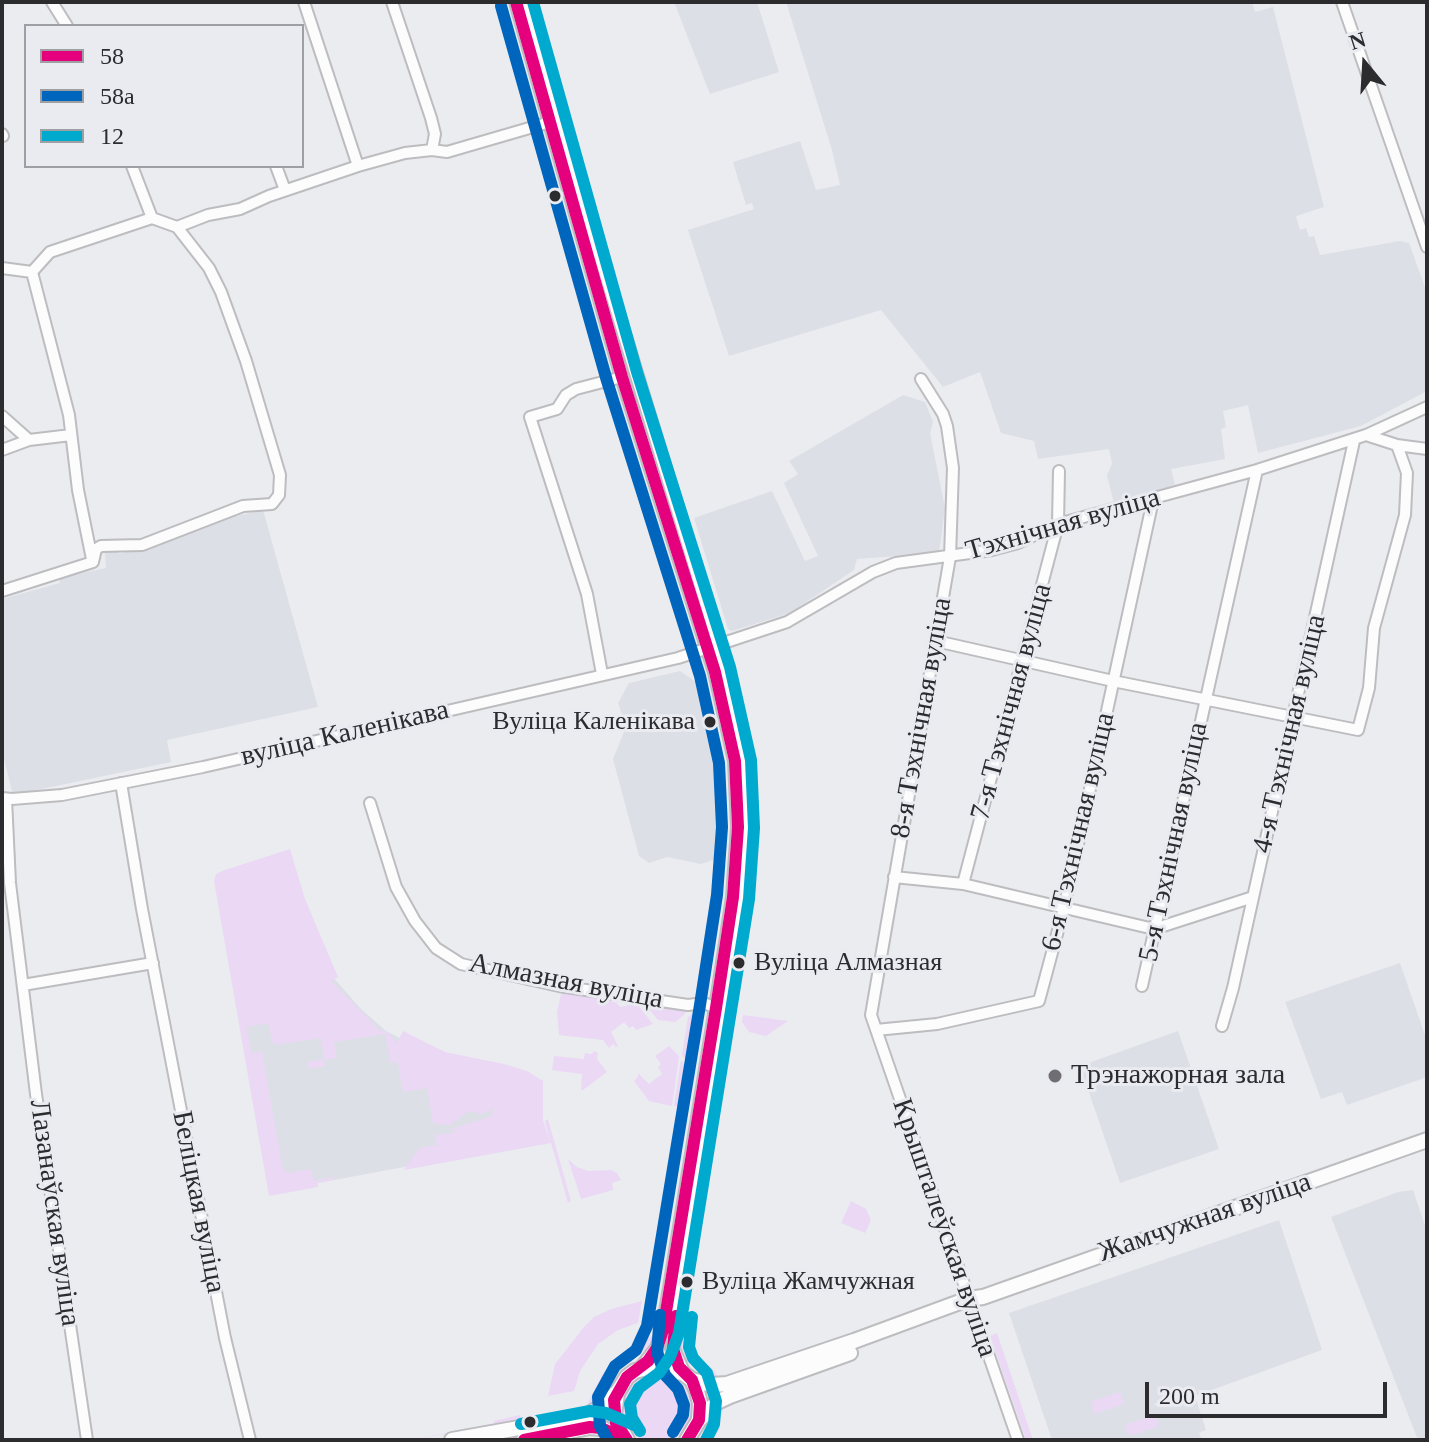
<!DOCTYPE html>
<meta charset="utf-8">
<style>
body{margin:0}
#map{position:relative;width:1429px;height:1442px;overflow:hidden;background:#ebecf0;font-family:Georgia,serif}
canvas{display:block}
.frame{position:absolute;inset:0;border:4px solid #2c2c2f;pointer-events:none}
.legend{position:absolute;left:24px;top:24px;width:280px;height:144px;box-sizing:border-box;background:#eaebf1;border:2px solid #9e9fa3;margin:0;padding:10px 14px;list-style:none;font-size:24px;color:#2c2c2f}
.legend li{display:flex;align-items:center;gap:16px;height:40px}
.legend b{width:40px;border:2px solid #9e9fa3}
.north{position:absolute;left:1325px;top:24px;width:80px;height:80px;-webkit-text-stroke:6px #eaebf1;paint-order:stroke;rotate:342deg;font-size:22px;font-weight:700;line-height:32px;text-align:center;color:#2c2c2f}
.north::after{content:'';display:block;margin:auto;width:28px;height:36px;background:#2c2c2f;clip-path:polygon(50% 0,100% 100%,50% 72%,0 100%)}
.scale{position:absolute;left:1145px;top:1382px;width:242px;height:36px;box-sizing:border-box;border:4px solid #2c2c2f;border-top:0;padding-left:10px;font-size:24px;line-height:28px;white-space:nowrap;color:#2c2c2f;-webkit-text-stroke:6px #eaebf1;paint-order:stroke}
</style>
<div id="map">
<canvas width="1429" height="1442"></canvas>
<div class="frame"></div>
<ul class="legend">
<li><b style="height:10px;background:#e5007d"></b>58</li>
<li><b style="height:10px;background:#0065bd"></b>58а</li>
<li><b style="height:10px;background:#00a9ce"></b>12</li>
</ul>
<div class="north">N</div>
<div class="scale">200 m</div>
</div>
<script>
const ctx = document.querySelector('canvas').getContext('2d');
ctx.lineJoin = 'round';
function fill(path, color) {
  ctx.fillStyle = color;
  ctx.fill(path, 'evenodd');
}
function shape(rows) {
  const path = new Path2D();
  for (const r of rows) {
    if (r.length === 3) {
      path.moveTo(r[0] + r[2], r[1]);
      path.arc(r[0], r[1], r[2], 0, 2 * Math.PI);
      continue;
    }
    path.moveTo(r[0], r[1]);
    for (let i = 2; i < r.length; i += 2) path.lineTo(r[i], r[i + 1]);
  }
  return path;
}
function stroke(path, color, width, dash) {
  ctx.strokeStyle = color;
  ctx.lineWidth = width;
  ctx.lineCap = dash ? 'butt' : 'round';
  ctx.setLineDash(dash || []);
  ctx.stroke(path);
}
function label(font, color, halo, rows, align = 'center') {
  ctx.font = font + ' Georgia,serif';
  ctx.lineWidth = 6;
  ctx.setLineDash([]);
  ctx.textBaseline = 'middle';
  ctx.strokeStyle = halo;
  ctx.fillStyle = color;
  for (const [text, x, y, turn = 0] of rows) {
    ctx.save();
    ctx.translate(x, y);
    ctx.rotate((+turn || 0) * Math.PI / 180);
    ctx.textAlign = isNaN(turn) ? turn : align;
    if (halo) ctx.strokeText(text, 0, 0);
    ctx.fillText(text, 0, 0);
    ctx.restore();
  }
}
fill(shape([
 [674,2,757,2,779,72,710,94],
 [786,2,1252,2,1255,12,1273,7,1324,207,1296,216,1300,230,1306,228,1309,237,1314,236,1320,255,1400,241,1409,243,1427,293,1427,391,1361,426,1258,453,1248,405,1223,411,1226,427,1221,429,1225,459,1171,469,1175,485,1114,504,1107,475,1112,464,1109,449,1038,459,1034,441,1001,433,980,372,943,387,881,310,729,356,688,230,754,209,752,203,746,205,733,162,800,141,816,190,840,185,832,150],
 [903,395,925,402,933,422,930,433,945,508,939,553,857,559,854,570,790,613,732,631,728,629,694,518,772,491,805,561,818,556,784,483,798,474,789,461],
 [263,510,318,707,167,740,171,762,13,795,2,751,2,599,60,583,59,578,106,568,105,553,117,550,119,554,168,540,205,523],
 [680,671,696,682,719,772,721,857,701,864,667,857,649,863,639,856,613,759,626,727,618,703,629,683],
 [219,879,333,977,360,1008,386,1031,442,1059,544,1141,275,1191],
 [1400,963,1427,1041,1427,1077,1347,1105,1342,1092,1321,1099,1285,1002],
 [1178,1031,1219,1149,1120,1183,1080,1066],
 [1413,1190,1427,1231,1427,1440,1418,1440,1331,1217,1398,1192],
 [1279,1220,1322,1350,1195,1396,1206,1430,1199,1433,1202,1440,1052,1440,1009,1313]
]), '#dddfe7');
fill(shape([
 [565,146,692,576,631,387,565,164],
 [290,849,305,899,338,977,331,981,379,1030,386,1031,397,1043,403,1031,445,1052,504,1064,527,1071,543,1081,543,1120,550,1142,545,1121,548,1119,571,1201,568,1203,551,1143,404,1170,419,1148,437,1145,435,1135,455,1132,456,1130,448,1130,492,1116,493,1108,483,1114,469,1111,450,1125,436,1124,433,1123,427,1088,403,1092,398,1064,394,1061,391,1065,385,1034,334,1042,337,1058,324,1060,325,1066,309,1069,308,1062,324,1059,321,1038,276,1045,272,1041,268,1023,247,1027,251,1053,262,1051,282,1166,287,1173,311,1169,314,1181,333,1177,334,1180,318,1183,318,1187,269,1196,214,881,216,874,222,871],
 [562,990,611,996,620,1007,629,1005,634,1000,653,1024,636,1030,633,1026,629,1028,624,1022,611,1032,618,1046,616,1047,613,1044,609,1048,603,1040,559,1035,557,1012],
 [642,1001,686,1007,685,1014,675,1022,658,1020],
 [698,1009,689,1052,692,1053,690,1065,682,1055,688,1017],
 [743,1015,788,1021,766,1036,749,1032,742,1022],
 [669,1046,679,1056,672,1106,649,1101,634,1081,638,1077,638,1073,649,1084,662,1074,658,1067,661,1064,655,1056],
 [594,1051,598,1053,597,1059,607,1072,583,1090,581,1090,582,1074,552,1070,554,1056,584,1059,585,1053,592,1054],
 [681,1060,689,1070,683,1107,674,1106],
 [568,1159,577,1167,588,1171,611,1170,617,1173,621,1180,612,1183,613,1190,581,1199],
 [851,1201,866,1209,871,1220,865,1233,841,1223],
 [642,1301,638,1323,618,1330,598,1344,580,1371,574,1391,548,1396,555,1364,584,1327,594,1317,611,1309],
 [997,1333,1033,1440,1026,1440,990,1336],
 [653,1335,656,1337,651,1347,620,1366,606,1384,599,1401,581,1411,586,1407,602,1375,617,1359],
 [677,1338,682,1338,688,1350,714,1370,718,1377,722,1376,723,1380,704,1377,682,1357,678,1352],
 [657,1408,35],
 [1120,1392,1124,1404,1094,1414,1091,1402],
 [729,1402,730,1406,723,1409,719,1430,713,1440,703,1440,717,1408],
 [520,1415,521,1418,503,1424,410,1440,494,1424,494,1421],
 [1155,1415,1159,1426,1129,1436,1125,1425]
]), '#ead8f5');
const minor = shape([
 [52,2,67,26],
 [304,2,358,166],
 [1342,2,1427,247],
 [2,134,3,136],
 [432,150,447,152,557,120],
 [276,166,285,190],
 [177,227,208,215,240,209,269,196,358,166,405,153,432,150,435,134,431,118,392,2],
 [2,268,32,272,50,252,152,218],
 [32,272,69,415,78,490,92,559],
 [921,379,943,414,947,426,953,468,950,557,871,1015,1018,1440],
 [2,416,29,440,71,435],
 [1366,435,1427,407],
 [2,450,29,440],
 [93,562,96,549,101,546,142,545,243,506,272,504,279,495,280,475,246,361,221,292,209,268,177,227,152,218,132,166],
 [2,591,93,562],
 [936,641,1113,681,1358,730,1369,688,1374,628,1405,515,1407,473,1397,445],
 [602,674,587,594,530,417,557,409,566,395,576,389,622,377],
 [121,783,142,909,225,1338,250,1440],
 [2,798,12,799,62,795,203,767,678,658,787,622,873,572,896,563,992,550,1018,543,1058,524,1257,470,1366,435,1397,445,1427,449],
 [6,799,10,883,36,1094,87,1440],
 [370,803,396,887,415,921,436,948,461,964,559,986,688,1005,704,1003,716,1008],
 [894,877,963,884,1154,929,1253,897],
 [963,884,1058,524,1059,471],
 [23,985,153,963],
 [1142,986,1257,470],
 [1222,1026,1233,988,1354,441],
 [876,1030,937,1024,1039,1001,1064,908,1153,500]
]);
const tertiary = shape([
 [516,2,622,377,715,672,735,761,738,827,733,897,716,1008,663,1330,657,1348,641,1368],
 [527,2,566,143,719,645,741,739,746,771,748,827,744,897,694,1191,674,1332,673,1349,684,1374]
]);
const secondary = shape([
 [692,1380,712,1385,727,1384,854,1341,968,1299,983,1297,1427,1140],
 [699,1420,717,1402,730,1396,850,1353],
 [452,1440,586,1416,601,1407,616,1393],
 [524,1440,590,1427,601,1428,624,1438],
 [627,1440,614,1415,617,1393,627,1377,635,1371,659,1365,684,1374,692,1380,697,1391,700,1403,699,1420,687,1440]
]);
stroke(minor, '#bdbdc0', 14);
stroke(tertiary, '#bdbdc0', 16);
stroke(secondary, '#bdbdc0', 18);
stroke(minor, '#fcfcfd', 10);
stroke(tertiary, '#fcfcfd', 12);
stroke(secondary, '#fcfcfd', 14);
stroke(shape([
 [516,2,622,377,715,672,735,761,738,827,733,897,716,1008,663,1330,657,1348,648,1361,627,1377,614,1400,616,1423,627,1440],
 [676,1316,673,1349,679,1367,692,1380,700,1403,699,1420,687,1440],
 [524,1440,590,1427,601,1428,627,1440]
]), '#e5007d', 12);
stroke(shape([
 [501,6,607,381,700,676,719,763,722,827,717,895,700,1005,647,1326,636,1350,615,1366,598,1397,600,1426,608,1440],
 [660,1315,657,1352,665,1375,678,1389,684,1405,683,1415,673,1432]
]), '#0065bd', 12);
stroke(shape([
 [533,2,637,372,730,667,751,760,754,828,749,899,679,1333,670,1357,659,1373,639,1388,630,1404,632,1418,640,1431],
 [692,1317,689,1347,693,1358,707,1373,716,1401,714,1424,706,1440],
 [521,1424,590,1411,606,1413,634,1425]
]), '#00a9ce', 12);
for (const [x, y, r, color] of [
 [555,196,7,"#2c2c2f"],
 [710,722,7,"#2c2c2f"],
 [739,963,7,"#2c2c2f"],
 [1055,1076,8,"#6f6f73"],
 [687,1282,7,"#2c2c2f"],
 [530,1422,7,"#2c2c2f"]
]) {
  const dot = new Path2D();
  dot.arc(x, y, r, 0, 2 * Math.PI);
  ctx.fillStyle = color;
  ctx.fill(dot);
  stroke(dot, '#eaebf1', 3);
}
label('26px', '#2c2c2f', '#eaebf1', [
 ["Вуліца Каленікава",695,722,"right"],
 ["Вуліца Алмазная",754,963],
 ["Вуліца Жамчужная",702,1282]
], 'left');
label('28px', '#2c2c2f', '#eaebf1', [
 ["Тэхнічная вуліца",1063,525,-16],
 ["7-я Тэхнічная вуліца",1012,702,-75],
 ["8-я Тэхнічная вуліца",922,718,-80],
 ["вуліца Каленікава",345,734,-13],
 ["4-я Тэхнічная вуліца",1290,734,-77],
 ["6-я Тэхнічная вуліца",1079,832,-77],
 ["5-я Тэхнічная вуліца",1174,842,-78],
 ["Алмазная вуліца",566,982,11],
 ["Беліцкая вуліца",198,1202,79],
 ["Лазанаўская вуліца",54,1213,82],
 ["Жамчужная вуліца",1205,1218,-19],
 ["Крышталеўская вуліца",944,1228,71]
]);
label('28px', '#2c2c2f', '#eaebf1', [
 ["Трэнажорная зала",1071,1076]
], 'left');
</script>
